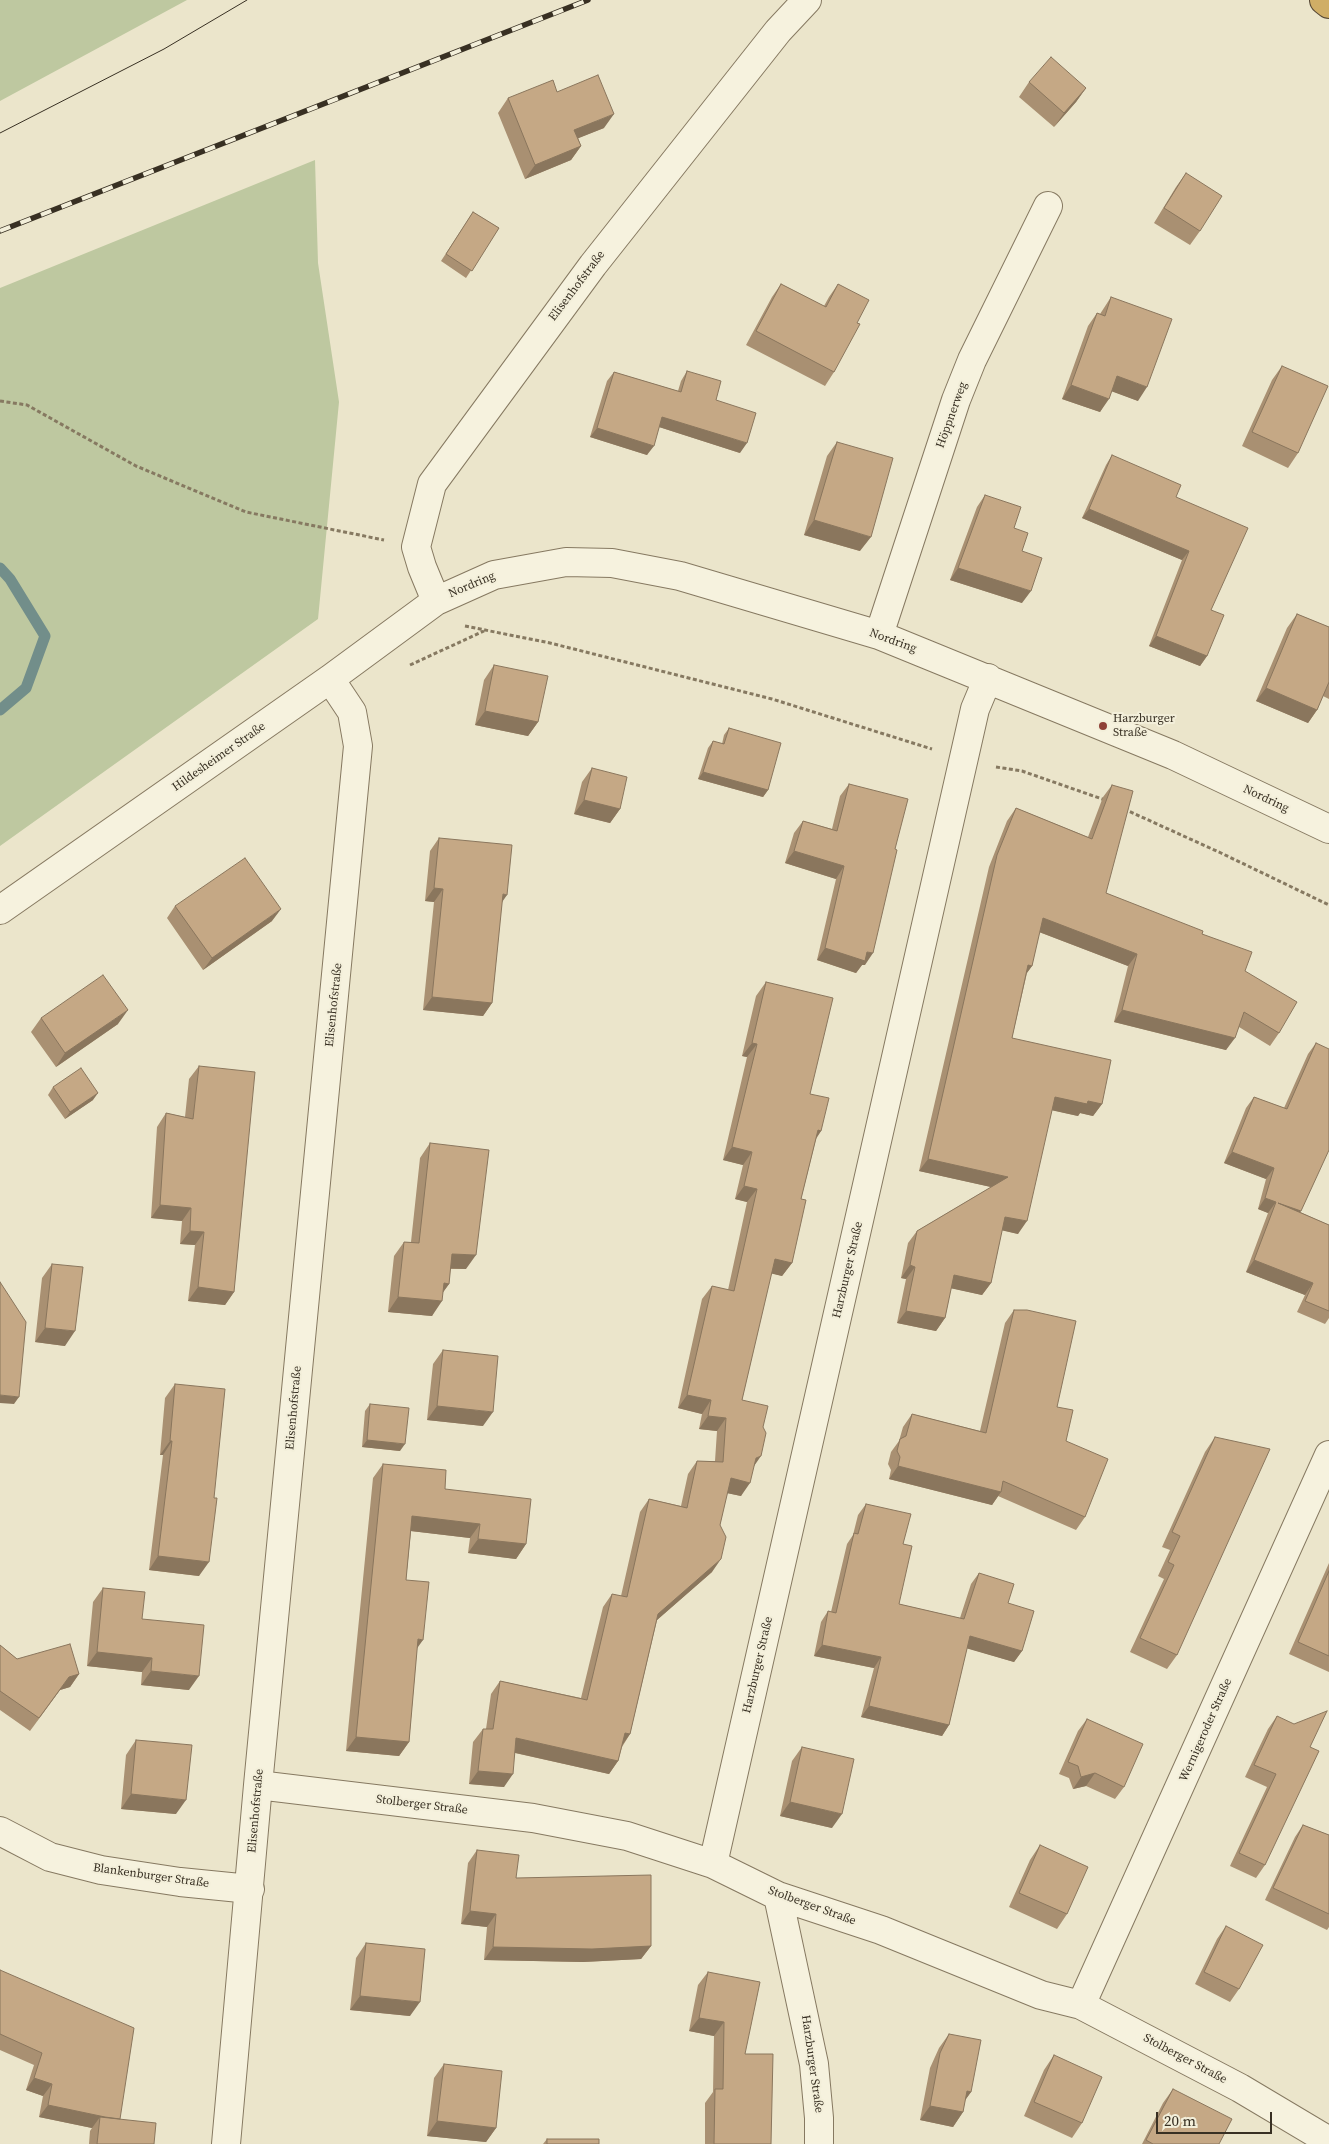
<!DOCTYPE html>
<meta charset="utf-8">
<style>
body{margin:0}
#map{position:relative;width:1329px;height:2144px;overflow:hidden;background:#ebe5cb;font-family:"Source Serif 4",serif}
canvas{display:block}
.scale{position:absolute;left:1156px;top:2112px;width:116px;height:22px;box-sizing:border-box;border:2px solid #383023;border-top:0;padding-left:6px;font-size:15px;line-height:18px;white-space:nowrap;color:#383023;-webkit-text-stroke:4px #f3efda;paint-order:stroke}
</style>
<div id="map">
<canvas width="1329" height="2144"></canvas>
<div class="scale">20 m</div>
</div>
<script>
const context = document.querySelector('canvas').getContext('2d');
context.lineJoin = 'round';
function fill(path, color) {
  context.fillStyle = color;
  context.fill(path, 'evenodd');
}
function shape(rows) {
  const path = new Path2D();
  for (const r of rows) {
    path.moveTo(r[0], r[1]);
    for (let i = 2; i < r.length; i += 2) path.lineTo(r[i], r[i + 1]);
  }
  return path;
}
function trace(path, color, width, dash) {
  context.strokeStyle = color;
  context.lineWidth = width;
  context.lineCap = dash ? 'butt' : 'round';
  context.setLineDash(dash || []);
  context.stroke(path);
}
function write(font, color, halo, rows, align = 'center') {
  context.font = font + ' "Source Serif 4",serif';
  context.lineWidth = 4;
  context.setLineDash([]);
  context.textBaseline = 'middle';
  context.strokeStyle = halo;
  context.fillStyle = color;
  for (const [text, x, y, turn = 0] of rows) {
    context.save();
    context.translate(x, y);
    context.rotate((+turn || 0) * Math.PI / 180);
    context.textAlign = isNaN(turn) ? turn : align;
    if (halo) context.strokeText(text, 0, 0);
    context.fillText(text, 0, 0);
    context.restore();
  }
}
const green = shape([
 [0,0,187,0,0,101],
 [315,160,318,263,339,402,318,619,0,846,0,288]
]);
const stream = shape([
 [0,568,10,579,45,636,26,688,0,710]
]);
const path = shape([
 [0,401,27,405,136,466,246,512,384,540],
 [465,626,550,643,772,699,932,749],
 [410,665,484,631],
 [996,767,1022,771,1105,800],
 [1124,809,1221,853,1329,905]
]);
const minor = shape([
 [436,601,422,567,416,547,432,484,593,265,778,31,807,0],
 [879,635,956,400,972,360,1048,206],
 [0,910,330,679,436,601,494,575,566,562,612,563,680,576,879,635,1173,755,1329,829],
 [258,1785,533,1818,627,1836,713,1864,778,1896,881,1930,1041,1995,1081,2005,1240,2088,1329,2141],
 [0,1831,50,1857,101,1870,180,1882,250,1889],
 [713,1864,975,709,988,678],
 [778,1896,814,2064,819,2118,819,2144],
 [1081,2005,1329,1455],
 [226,2144,258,1785,358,746,352,712,330,679]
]);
const highway = shape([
 [1324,0,1329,4]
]);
const tram = shape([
 [0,133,164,49,247,0]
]);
const rail = shape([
 [0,231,588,0]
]);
const wall = shape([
 [1029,82,1086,88,1076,102,1054,127,1019,97],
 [557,92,604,128,578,138,581,146,571,160,525,179,498,113,508,98],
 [1186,173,1200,231,1190,245,1154,223,1176,187],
 [473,212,499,228,466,278,441,261],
 [781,284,824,306,829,297,838,284,857,323,834,372,825,386,746,345,772,297],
 [1111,297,1138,401,1112,391,1100,412,1062,399,1088,326,1097,313,1100,314,1102,311],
 [1282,366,1298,453,1288,468,1242,446,1272,380],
 [687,371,716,400,740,453,659,427,647,455,590,437,607,381,614,372,678,391,681,381],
 [837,442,860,551,804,535,827,456],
 [1112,455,1176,497,1211,610,1207,656,1200,666,1149,646,1182,560,1082,518,1106,465],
 [985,495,1014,528,1022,551,1022,603,950,580,977,507],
 [1297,614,1329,627,1329,699,1323,696,1317,710,1308,723,1256,701,1287,628],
 [494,665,538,722,528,736,475,725,484,680],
 [729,728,768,790,763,797,698,779,708,748,713,741,722,744,724,735],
 [592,768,620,809,610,823,574,814,582,782],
 [849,784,865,965,862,965,856,973,817,960,836,879,785,863,794,833,803,821,832,829,840,796],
 [1112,785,1106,893,1202,934,1245,971,1279,1033,1270,1046,1239,1027,1226,1050,1114,1022,1128,966,1039,932,1032,966,1027,973,1012,1038,1102,1104,1093,1116,1080,1113,1078,1116,1052,1110,1018,1234,1002,1230,991,1283,982,1295,951,1288,945,1318,936,1331,897,1323,906,1279,901,1278,908,1243,917,1231,991,1187,919,1171,989,867,1007,821,1016,808,1088,837,1103,797],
 [439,838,502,901,492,1003,483,1016,423,1010,434,902,425,901,430,851],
 [175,906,272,921,203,970,167,918],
 [766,982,810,1094,821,1131,816,1139,801,1199,792,1263,782,1276,771,1273,742,1400,754,1465,741,1496,727,1493,720,1525,712,1572,657,1620,630,1734,622,1747,618,1761,609,1774,515,1753,504,1787,469,1784,473,1742,483,1729,486,1729,491,1694,500,1681,581,1698,603,1607,612,1594,621,1596,640,1512,649,1499,681,1506,688,1474,697,1461,715,1461,717,1431,699,1429,702,1414,678,1408,702,1299,712,1286,728,1290,747,1202,735,1199,743,1165,723,1160,747,1057,742,1056,756,996],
 [41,1018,118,1024,56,1067,31,1032],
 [1316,1043,1300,1212,1329,1225,1329,1318,1325,1324,1297,1312,1305,1295,1246,1272,1268,1213,1258,1209,1266,1179,1224,1163,1246,1108,1254,1097,1284,1108,1308,1054],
 [199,1066,234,1292,225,1305,188,1301,195,1245,180,1244,182,1221,151,1218,157,1127,166,1113,185,1117,189,1079],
 [53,1087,93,1100,65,1119,48,1095],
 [430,1143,466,1269,450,1269,449,1284,443,1292,432,1316,388,1312,394,1256,404,1242,411,1242,420,1158],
 [52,1264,65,1346,35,1342,42,1278],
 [1014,1310,1057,1407,1085,1517,1076,1530,998,1496,992,1505,889,1479,891,1470,888,1464,891,1452,899,1441,903,1427,912,1414,980,1431,1005,1323],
 [443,1350,483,1426,427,1420,433,1364],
 [175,1384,214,1498,199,1576,149,1570,163,1455,160,1455,165,1398],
 [370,1404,400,1451,362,1447,365,1411],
 [1215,1437,1177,1655,1167,1669,1130,1652,1164,1579,1158,1576,1170,1550,1162,1547,1205,1452],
 [383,1464,445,1489,526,1544,516,1559,468,1553,470,1538,411,1531,406,1580,417,1648,409,1742,399,1756,346,1751,373,1478],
 [866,1504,903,1544,899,1604,960,1618,971,1584,979,1573,1008,1603,1022,1651,1014,1662,967,1648,949,1725,942,1736,861,1717,874,1668,814,1656,821,1622,828,1611,831,1612,847,1544,853,1535,858,1515],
 [1329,1563,1329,1672,1289,1654],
 [103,1588,189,1690,141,1685,142,1672,87,1666,93,1602],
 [0,1645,17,1659,79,1674,70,1687,60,1690,30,1731,0,1710],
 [1277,1716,1310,1747,1265,1865,1256,1878,1230,1866,1267,1787,1245,1777,1268,1729],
 [1087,1719,1124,1787,1115,1799,1086,1786,1073,1789,1069,1778,1059,1774,1078,1731],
 [136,1740,176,1814,121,1809,126,1755],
 [802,1747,832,1828,780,1816,792,1761],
 [1303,1825,1329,1835,1329,1927,1327,1930,1265,1900,1295,1837],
 [1040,1845,1067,1914,1057,1929,1009,1907,1030,1860],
 [477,1850,516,1878,651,1946,641,1959,583,1962,484,1960,487,1927,461,1924,468,1863],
 [1226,1926,1239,1989,1230,2002,1195,1984,1217,1939],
 [366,1943,410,2016,350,2010,356,1958],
 [0,1970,120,2119,154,2144,89,2144,90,2131,92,2128,39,2117,43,2096,26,2090,34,2065,0,2050],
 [708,1972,745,2054,771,2144,705,2144,705,2103,713,2092,714,2036,689,2031,698,1985],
 [949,2034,971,2092,965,2100,963,2112,953,2127,920,2120,930,2068,939,2048],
 [1054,2055,1082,2123,1072,2138,1024,2116,1044,2070],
 [444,2064,496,2128,486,2142,427,2136,434,2078],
 [1173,2089,1219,2144,1142,2144,1163,2103],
 [547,2139,599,2144,543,2144]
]);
const shadedWall = shape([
 [1086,88,1076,102,1054,127,1064,113],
 [614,114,604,128,564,144,574,130],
 [581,146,571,160,525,179,535,165],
 [1117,376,1147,387,1138,401,1108,390],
 [1071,385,1109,399,1100,412,1062,399],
 [662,417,747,443,740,453,656,426],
 [597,428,654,446,647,455,590,437],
 [1089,509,1189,551,1182,560,1082,518],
 [814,520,871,537,860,551,804,535],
 [958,568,1031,591,1022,603,950,580],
 [1156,636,1207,656,1200,666,1149,646],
 [1266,688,1317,710,1308,723,1256,701],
 [485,711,538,722,528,736,475,725],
 [703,772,768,790,763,797,698,779],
 [584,800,620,809,610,823,574,814],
 [794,851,844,866,836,879,785,863],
 [434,888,443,889,434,902,425,901],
 [503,894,507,895,498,908],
 [281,909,272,921,203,970,212,958],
 [1043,918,1137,954,1128,966,1034,930],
 [825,948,867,952,873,953,865,965,862,965,856,973,817,960],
 [1028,965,1032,966,1023,978],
 [432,997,492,1003,483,1016,423,1010],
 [128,1010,118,1024,56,1067,65,1053],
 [1122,1010,1235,1038,1226,1050,1114,1022],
 [752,1043,757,1044,747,1057,742,1056],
 [98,1093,93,1100,65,1119,70,1112],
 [1055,1097,1088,1101,1102,1104,1093,1116,1080,1113,1078,1116,1046,1109],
 [818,1130,821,1131,812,1144],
 [732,1147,752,1152,743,1165,723,1160],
 [1232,1152,1274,1168,1266,1179,1224,1163],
 [928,1159,1008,1177,1000,1189,919,1171],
 [744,1186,757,1189,747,1202,735,1199],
 [1265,1198,1276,1202,1268,1213,1258,1209],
 [1278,1203,1301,1211,1294,1222],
 [160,1205,191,1208,182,1221,151,1218],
 [1005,1217,1027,1221,1018,1234,996,1229],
 [190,1231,204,1232,195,1245,180,1244],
 [452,1254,476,1255,466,1269,442,1268],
 [775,1259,792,1263,782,1276,765,1272],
 [1254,1260,1313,1283,1305,1295,1246,1272],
 [910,1265,915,1267,906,1279,901,1278],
 [954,1275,991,1283,982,1295,945,1287],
 [444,1283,449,1284,439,1298],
 [198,1287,234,1292,225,1305,188,1301],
 [398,1297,442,1301,432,1316,388,1312],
 [906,1311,945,1318,936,1331,897,1323],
 [45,1328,75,1331,65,1346,35,1342],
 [0,1395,19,1397,14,1404,0,1403],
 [687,1395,711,1400,702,1414,678,1408],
 [437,1406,493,1412,483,1426,427,1420],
 [708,1416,726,1418,717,1431,699,1429],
 [367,1440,405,1444,400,1451,362,1447],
 [170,1441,172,1441,163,1455,160,1455],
 [761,1456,752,1469,756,1458],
 [898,1466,1001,1492,992,1505,889,1479],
 [731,1478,750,1483,741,1496,722,1492],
 [412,1516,480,1524,470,1538,402,1530],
 [478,1539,526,1544,516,1559,468,1553],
 [158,1556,209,1562,199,1576,149,1570],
 [721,1559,712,1572,649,1627,658,1614],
 [970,1636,1022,1651,1014,1662,962,1647],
 [418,1639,423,1640,413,1654],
 [822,1645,881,1657,874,1668,814,1656],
 [97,1652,152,1658,142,1672,87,1666],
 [151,1671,199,1676,189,1690,141,1685],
 [79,1674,70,1687,60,1690,30,1731,69,1677],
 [869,1706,949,1725,942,1736,861,1717],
 [625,1733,630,1734,621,1747],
 [356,1737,409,1742,399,1756,346,1751],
 [516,1738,618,1761,609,1774,507,1751],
 [478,1771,513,1774,504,1787,469,1784],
 [1095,1773,1086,1786,1073,1789,1081,1777],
 [131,1794,186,1800,176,1814,121,1809],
 [790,1802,842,1814,832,1828,780,1816],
 [470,1911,496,1914,487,1927,461,1924],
 [651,1946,641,1959,583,1962,484,1960,493,1947],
 [360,1996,420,2002,410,2016,350,2010],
 [699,2018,724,2022,714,2036,689,2031],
 [34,2078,52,2084,43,2096,26,2090],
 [967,2091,971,2092,961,2106],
 [48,2105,119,2120,100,2117,92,2128,39,2117],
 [930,2106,963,2112,953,2127,920,2120],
 [437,2121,496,2128,486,2142,427,2136]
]);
const building = shape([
 [1051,57,1086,88,1064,113,1029,82,1051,57],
 [598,75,614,114,574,130,581,146,535,165,508,98,553,80,557,92,598,75],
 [1186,173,1222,196,1200,231,1164,208,1186,173],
 [473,212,499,228,472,271,446,254,473,212],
 [781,284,826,307,838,284,869,300,857,323,860,324,834,372,756,331,781,284],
 [1111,297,1172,319,1147,387,1117,376,1109,399,1071,385,1097,313,1105,316,1111,297],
 [1282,366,1328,386,1298,453,1252,432,1282,366],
 [687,371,721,381,716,400,756,413,747,443,662,417,654,446,597,428,614,372,681,392,687,371],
 [837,442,893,458,871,537,814,520,837,442],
 [1112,455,1181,485,1176,497,1248,528,1211,610,1224,615,1207,656,1156,636,1189,551,1089,509,1112,455],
 [985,495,1021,507,1014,528,1028,533,1022,551,1042,558,1031,591,958,568,985,495],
 [1297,614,1329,627,1329,682,1317,710,1266,688,1297,614],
 [494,665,548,676,538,722,485,711,494,665],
 [729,728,781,743,768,790,703,772,713,741,724,744,729,728],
 [592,768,627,777,620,809,584,800,592,768],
 [849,784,908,799,895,849,897,850,873,953,867,952,865,961,825,948,844,866,794,851,803,821,837,831,849,784],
 [1112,785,1133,791,1106,893,1203,931,1202,934,1252,952,1245,971,1297,1002,1279,1033,1244,1012,1235,1038,1122,1010,1137,954,1043,918,1032,966,1028,965,1012,1038,1111,1060,1102,1104,1088,1101,1087,1104,1055,1097,1027,1221,1005,1217,991,1283,954,1275,945,1318,906,1311,915,1267,910,1265,917,1231,1008,1177,928,1159,997,855,1016,808,1092,839,1112,785],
 [439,838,512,845,507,895,503,894,492,1003,432,997,443,889,434,888,439,838],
 [245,858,281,909,212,958,175,906,245,858],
 [103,975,128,1010,65,1053,41,1018,103,975],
 [766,982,833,998,810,1094,829,1098,821,1131,818,1130,801,1199,806,1200,792,1263,775,1259,742,1400,768,1406,763,1427,766,1433,761,1456,756,1458,750,1483,731,1478,720,1525,726,1537,721,1559,658,1614,630,1734,625,1733,618,1761,516,1738,513,1774,478,1771,483,1729,493,1729,500,1681,587,1700,612,1594,627,1597,649,1499,687,1508,697,1461,723,1462,726,1418,708,1416,711,1400,687,1395,712,1286,734,1291,757,1189,744,1186,752,1152,732,1147,757,1044,752,1043,766,982],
 [1316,1043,1329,1049,1329,1150,1301,1211,1278,1203,1329,1225,1329,1311,1305,1301,1313,1283,1254,1260,1276,1202,1265,1198,1274,1168,1232,1152,1254,1097,1287,1109,1316,1043],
 [199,1066,255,1072,234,1292,198,1287,204,1232,190,1231,191,1208,160,1205,166,1113,193,1119,199,1066],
 [81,1068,98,1093,70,1112,53,1087,81,1068],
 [430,1143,489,1150,476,1255,452,1254,449,1284,444,1283,442,1301,398,1297,404,1242,419,1243,430,1143],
 [52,1264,83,1267,75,1331,45,1328,52,1264],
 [0,1282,26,1322,19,1397,0,1395,0,1282],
 [1014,1310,1027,1310,1076,1321,1057,1407,1073,1410,1066,1441,1108,1459,1085,1517,1003,1481,1001,1492,898,1466,900,1457,897,1451,900,1439,906,1436,912,1414,986,1433,1014,1310],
 [443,1350,498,1356,493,1412,437,1406,443,1350],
 [175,1384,225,1389,214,1498,217,1498,209,1562,158,1556,172,1441,170,1441,175,1384],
 [370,1404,409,1408,405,1444,367,1440,370,1404],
 [1215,1437,1270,1449,1177,1655,1140,1638,1174,1565,1168,1562,1180,1536,1172,1532,1215,1437],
 [383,1464,446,1470,445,1489,531,1499,526,1544,478,1539,480,1524,412,1516,406,1580,429,1582,423,1640,418,1639,409,1742,356,1737,383,1464],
 [866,1504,911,1514,903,1544,912,1546,899,1604,964,1619,979,1573,1014,1584,1008,1603,1034,1611,1022,1651,970,1636,949,1725,869,1706,881,1657,822,1645,828,1611,836,1613,854,1533,858,1534,866,1504],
 [1329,1571,1329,1656,1298,1642,1329,1571],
 [103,1588,145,1592,142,1619,204,1625,199,1676,151,1671,152,1658,97,1652,103,1588],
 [70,1644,79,1674,69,1677,39,1718,0,1691,0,1645,17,1659,70,1644],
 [1327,1711,1310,1747,1319,1751,1265,1865,1239,1853,1276,1774,1254,1765,1277,1716,1294,1724,1327,1711],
 [1087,1719,1143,1744,1124,1787,1095,1773,1081,1777,1078,1766,1068,1762,1087,1719],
 [136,1740,192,1745,186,1800,131,1794,136,1740],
 [802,1747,854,1759,842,1814,790,1802,802,1747],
 [1303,1825,1329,1835,1329,1914,1273,1888,1303,1825],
 [1040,1845,1088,1867,1067,1914,1019,1893,1040,1845],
 [477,1850,519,1855,516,1878,651,1875,651,1946,592,1949,493,1947,496,1914,470,1911,477,1850],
 [1226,1926,1263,1945,1239,1989,1204,1972,1226,1926],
 [366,1943,425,1949,420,2002,360,1996,366,1943],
 [0,1970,134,2028,120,2119,105,2117,48,2105,52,2084,34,2078,42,2053,0,2034,0,1970],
 [708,1972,760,1982,745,2054,773,2054,771,2144,714,2144,715,2089,723,2089,724,2022,699,2018,708,1972],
 [949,2034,981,2040,971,2092,967,2091,963,2112,930,2106,940,2053,949,2034],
 [1054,2055,1102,2077,1082,2123,1034,2102,1054,2055],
 [444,2064,502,2071,496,2128,437,2121,444,2064],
 [1173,2089,1232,2119,1219,2144,1153,2144,1146,2140,1173,2089],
 [100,2117,156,2123,154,2144,97,2144,100,2117],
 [547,2139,599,2139,599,2144,547,2144,547,2139]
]);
const markers = [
 [1103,726,5,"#8f4137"]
];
const streetNames = [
 ["Elisenhofstraße",577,286,-53],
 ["Höppnerweg",952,415,-70],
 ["Nordring",472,585,-23],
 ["Nordring",893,641,20],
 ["Hildesheimer Straße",219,757,-35],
 ["Nordring",1266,799,25],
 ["Elisenhofstraße",334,1005,-84],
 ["Harzburger Straße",848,1270,-77],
 ["Elisenhofstraße",294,1408,-85],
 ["Harzburger Straße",758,1665,-77],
 ["Wernigeroder Straße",1206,1730,-66],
 ["Stolberger Straße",422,1805,7],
 ["Elisenhofstraße",256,1811,-85],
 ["Blankenburger Straße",151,1876,8],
 ["Stolberger Straße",812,1906,20],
 ["Stolberger Straße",1185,2059,28],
 ["Harzburger Straße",812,2064,82]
];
const poiNames = [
 ["Harzburger",1113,719],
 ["Straße",1113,733]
];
fill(green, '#bec8a0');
trace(stream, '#728e8a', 11);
trace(minor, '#867961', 30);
trace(highway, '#554734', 30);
trace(path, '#867961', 3, [4, 2.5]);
trace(minor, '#f6f2de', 28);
trace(highway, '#d0ae66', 28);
trace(tram, '#383023', 1);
trace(rail, '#383023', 5.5);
trace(rail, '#f3efda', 4, [11]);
fill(wall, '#a99072');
fill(shadedWall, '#8a765d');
fill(building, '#c5a885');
trace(building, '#8a765d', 1);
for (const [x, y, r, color] of markers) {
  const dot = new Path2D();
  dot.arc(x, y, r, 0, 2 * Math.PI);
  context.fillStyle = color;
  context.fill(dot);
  trace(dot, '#f3efda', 2);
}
write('12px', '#383023', '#f3efda', streetNames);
write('12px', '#383023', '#f3efda', poiNames, 'left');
</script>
